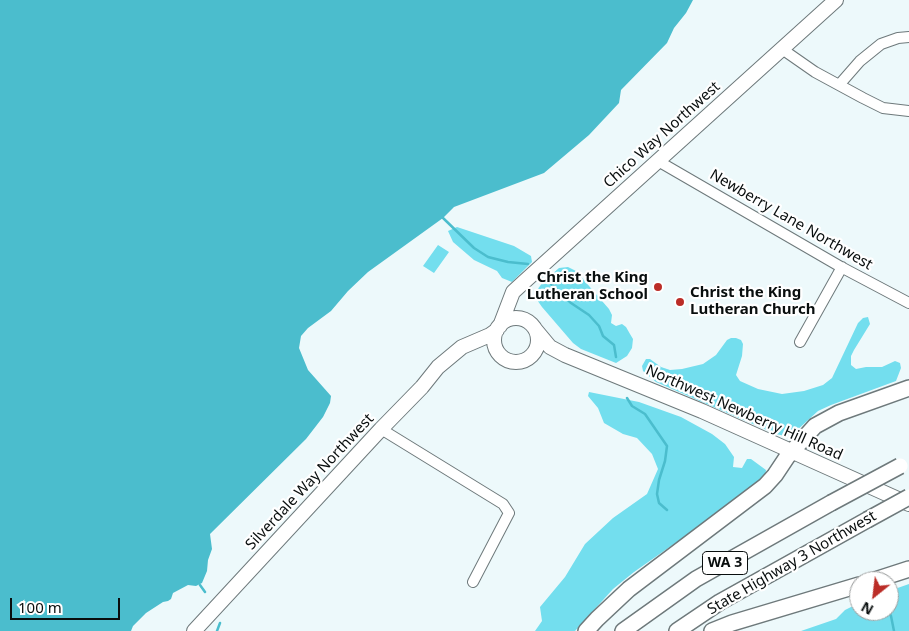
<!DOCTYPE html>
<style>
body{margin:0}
#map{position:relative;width:909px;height:631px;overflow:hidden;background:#edf9fb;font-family:"Noto Sans",sans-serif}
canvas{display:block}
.north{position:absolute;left:849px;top:571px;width:50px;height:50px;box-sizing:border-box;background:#fff;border:1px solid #9d9f9f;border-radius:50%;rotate:209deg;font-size:14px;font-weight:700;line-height:20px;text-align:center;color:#090e0e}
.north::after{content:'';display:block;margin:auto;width:18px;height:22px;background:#bb2d27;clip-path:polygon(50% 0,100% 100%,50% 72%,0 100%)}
.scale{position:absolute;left:10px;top:598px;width:110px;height:22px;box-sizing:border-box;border:2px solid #090e0e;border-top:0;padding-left:6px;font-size:15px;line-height:18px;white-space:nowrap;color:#090e0e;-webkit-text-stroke:4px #fff;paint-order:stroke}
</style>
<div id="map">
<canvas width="909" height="631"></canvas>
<div class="north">N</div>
<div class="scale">100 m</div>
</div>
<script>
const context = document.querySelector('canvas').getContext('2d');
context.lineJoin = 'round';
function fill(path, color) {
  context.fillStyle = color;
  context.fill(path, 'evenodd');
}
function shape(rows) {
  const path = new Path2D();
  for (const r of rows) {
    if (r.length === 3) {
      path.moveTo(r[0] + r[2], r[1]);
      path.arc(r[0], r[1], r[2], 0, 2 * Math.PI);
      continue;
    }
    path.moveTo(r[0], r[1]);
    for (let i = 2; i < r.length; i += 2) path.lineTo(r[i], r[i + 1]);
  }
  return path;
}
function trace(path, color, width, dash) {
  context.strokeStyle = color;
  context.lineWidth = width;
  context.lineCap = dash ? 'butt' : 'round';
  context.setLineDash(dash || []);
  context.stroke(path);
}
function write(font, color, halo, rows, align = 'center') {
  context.font = font + ' "Noto Sans",sans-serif';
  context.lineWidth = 4.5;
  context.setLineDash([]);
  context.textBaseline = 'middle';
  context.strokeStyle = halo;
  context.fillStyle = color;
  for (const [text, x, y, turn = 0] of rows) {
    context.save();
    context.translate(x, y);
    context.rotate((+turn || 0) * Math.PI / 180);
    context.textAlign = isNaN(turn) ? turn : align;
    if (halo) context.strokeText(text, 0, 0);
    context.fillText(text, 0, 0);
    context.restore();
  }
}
const green = shape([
 [457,227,514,246,531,256,532,262,512,282,502,278,497,271,474,260,453,242,448,231],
 [438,245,449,252,434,273,423,266],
 [568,267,576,271,609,309,612,315,611,323,616,326,622,324,626,327,630,334,633,339,632,348,627,356,616,363,581,349,573,343,542,307,535,297,537,290,543,282,559,268],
 [868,317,870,324,854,350,851,356,851,365,856,369,866,367,882,367,895,361,900,363,901,368,896,381,831,405,818,411,795,432,785,436,776,434,656,382,643,371,642,366,646,359,650,359,661,367,670,370,682,369,703,364,716,355,727,340,731,338,736,338,741,340,743,344,742,356,736,375,740,381,758,389,782,394,804,391,823,385,832,378,858,323,863,318],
 [589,392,639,402,681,417,712,434,725,444,734,457,733,467,742,468,747,459,751,459,766,470,765,477,728,506,634,572,613,589,575,631,535,631,542,621,540,607,565,577,585,544,613,518,647,494,658,469,652,454,637,438,623,434,604,423,598,408,588,396],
 [909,584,909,631,801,631,836,619,845,610,859,603,859,611,889,611,889,591]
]);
const water = shape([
 [0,0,693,0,686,13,674,28,667,43,621,90,619,103,589,135,544,173,454,207,443,218,368,272,348,291,331,311,308,328,301,336,299,348,308,370,331,396,330,403,323,417,306,439,210,534,212,549,208,560,207,571,202,583,196,586,188,585,173,593,171,599,168,601,163,602,146,613,133,626,131,631,0,631]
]);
const stream = shape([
 [443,218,474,248,488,257,508,262,528,264],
 [542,279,548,281,571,303,589,315,599,326,603,336,614,345,616,357],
 [627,398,632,406,645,414,667,446,665,461,659,480,657,494,659,503,667,510],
 [200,585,205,592],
 [888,611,891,616,894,631],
 [217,631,220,623]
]);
const minor = shape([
 [782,49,815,72,863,98,883,108,909,111],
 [839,85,860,61,881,44,898,38,909,37],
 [658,161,841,267,909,303],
 [800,342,842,267],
 [381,429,503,504,509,513,473,582]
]);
const major = shape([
 [516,340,22],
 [500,326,513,292,525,281,836,0],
 [535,329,550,347,565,355,702,411,909,504],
 [194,631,381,429,422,387,438,367,462,347,490,335,497,330]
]);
const highway = shape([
 [872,581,909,569],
 [586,631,597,619,629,589,765,486,775,475,787,457,815,426,839,413,909,388],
 [623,631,696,579,831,503],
 [677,631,720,602,867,520],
 [712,631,732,623,859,585]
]);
const highwayBridge = shape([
 [831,503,900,466],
 [867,520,909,497]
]);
const markers = [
 [658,287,5,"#bb2d27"],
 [680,302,5,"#bb2d27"]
];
const shields = [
 [725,563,45]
];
const shieldNames = [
 ["WA 3",725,563]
];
const streetNames = [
 ["Chico Way Northwest",662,135,-42],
 ["Newberry Lane Northwest",791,220,30],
 ["Northwest Newberry Hill Road",744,413,24],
 ["Silverdale Way Northwest",310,482,-47],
 ["State Highway 3 Northwest",792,563,-30]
];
const poiNames = [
 ["Christ the King",648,278],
 ["Lutheran School",648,295],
 ["Christ the King",690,293,"left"],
 ["Lutheran Church",690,310,"left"]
];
fill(green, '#73deee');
fill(water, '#4bbdcd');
trace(stream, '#4bbdcd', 2.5);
trace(minor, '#6e797b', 12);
trace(major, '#6e797b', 16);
trace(highway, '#6e797b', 18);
trace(minor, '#fff', 10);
trace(major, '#fff', 14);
trace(highway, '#fff', 15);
trace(highwayBridge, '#6e797b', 18, []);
trace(highwayBridge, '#fff', 15);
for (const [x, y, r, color] of markers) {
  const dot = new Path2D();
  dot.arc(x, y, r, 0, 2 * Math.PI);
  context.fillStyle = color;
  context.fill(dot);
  trace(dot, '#fff', 2);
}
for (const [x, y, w] of shields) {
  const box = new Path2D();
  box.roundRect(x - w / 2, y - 11.5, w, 23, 4);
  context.fillStyle = '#fff';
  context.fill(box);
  trace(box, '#090e0e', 1);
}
write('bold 14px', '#090e0e', null, shieldNames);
write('15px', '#090e0e', '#fff', streetNames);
write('bold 15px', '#090e0e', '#fff', poiNames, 'right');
</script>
